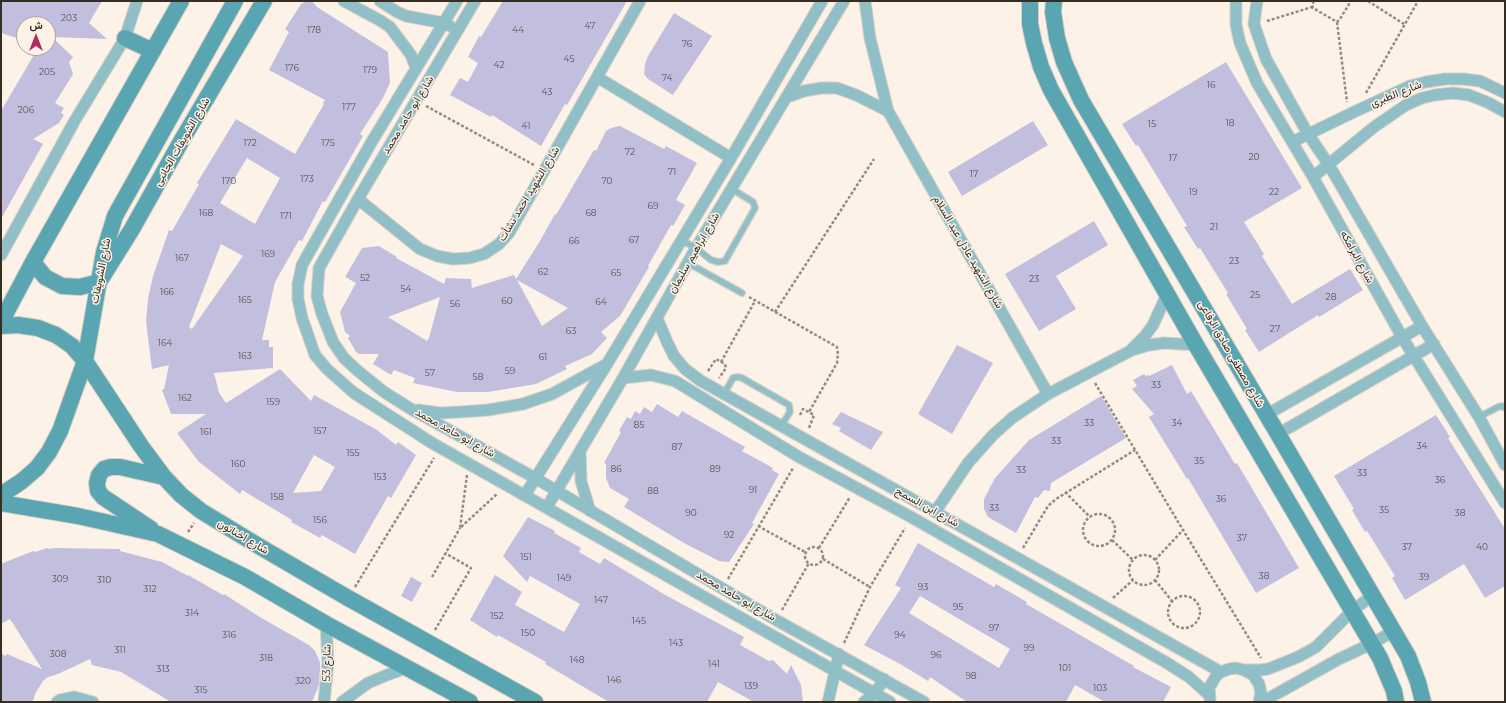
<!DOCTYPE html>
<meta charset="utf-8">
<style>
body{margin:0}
#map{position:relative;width:1506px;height:703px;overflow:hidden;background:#fcf2e7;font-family:Montserrat,Vazirmatn,sans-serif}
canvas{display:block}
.frame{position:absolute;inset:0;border:2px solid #362d23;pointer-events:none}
.north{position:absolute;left:16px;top:16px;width:40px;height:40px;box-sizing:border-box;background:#fcf2e7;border:1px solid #ada399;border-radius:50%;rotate:0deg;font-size:11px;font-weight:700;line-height:16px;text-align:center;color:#362d23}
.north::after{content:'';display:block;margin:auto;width:14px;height:18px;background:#b52860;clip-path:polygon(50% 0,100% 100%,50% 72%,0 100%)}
</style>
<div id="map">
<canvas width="1506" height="703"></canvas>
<div class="frame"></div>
<div class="north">ش</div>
</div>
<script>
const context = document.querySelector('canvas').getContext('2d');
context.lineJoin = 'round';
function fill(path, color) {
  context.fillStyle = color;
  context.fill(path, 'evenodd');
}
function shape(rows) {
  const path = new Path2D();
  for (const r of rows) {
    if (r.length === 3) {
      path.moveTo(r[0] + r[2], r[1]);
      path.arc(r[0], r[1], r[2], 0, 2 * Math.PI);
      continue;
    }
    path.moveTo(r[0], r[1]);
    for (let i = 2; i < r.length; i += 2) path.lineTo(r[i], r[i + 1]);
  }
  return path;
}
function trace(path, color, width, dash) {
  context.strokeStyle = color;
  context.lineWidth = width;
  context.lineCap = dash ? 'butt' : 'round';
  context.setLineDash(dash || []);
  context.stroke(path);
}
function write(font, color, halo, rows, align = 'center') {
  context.font = font + ' Montserrat,Vazirmatn,sans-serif';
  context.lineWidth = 3;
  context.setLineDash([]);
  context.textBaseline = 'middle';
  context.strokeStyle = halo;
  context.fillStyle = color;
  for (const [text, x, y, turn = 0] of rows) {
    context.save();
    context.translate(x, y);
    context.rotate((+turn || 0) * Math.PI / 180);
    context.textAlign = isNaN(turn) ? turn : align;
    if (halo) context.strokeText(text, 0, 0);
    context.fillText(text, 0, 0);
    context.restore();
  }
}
const building = shape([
 [1,1,102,1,89,23,107,39,52,37,73,57,69,62,73,74,55,103,64,108,61,113,64,115,59,123,33,139,43,144,1,219,1,111,38,48,48,48,48,24,22,24,20,39,1,33],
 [503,1,627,1,567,105,565,104,541,146,492,115,491,117,450,95,460,78,468,82,478,63,468,57,479,36,481,37],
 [305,2,311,2,314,3,317,7,388,52,390,83,383,98,360,134,363,136,325,202,323,201,302,241,299,240,275,282,262,340,269,340,269,347,273,347,273,368,214,373,219,393,226,403,280,369,311,401,314,395,377,430,396,445,398,442,416,455,391,498,388,496,355,554,322,535,320,538,291,522,292,520,242,490,240,494,199,462,177,433,206,414,171,414,162,390,164,389,169,365,152,369,146,322,148,299,153,276,169,230,172,231,199,184,197,183,236,119,295,154,324,104,323,103,325,100,269,70,289,32,285,29,301,4],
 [247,158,280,178,255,224,220,203],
 [221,244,243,256,192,329,189,327],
 [314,455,335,467,321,491,293,493],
 [674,13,712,36,673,95,648,79,644,74,645,64,648,56],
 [1226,62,1302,188,1244,222,1264,254,1262,256,1292,304,1350,269,1363,290,1319,317,1318,315,1259,352,1245,330,1247,329,1226,294,1228,293,1200,248,1198,249,1184,227,1187,226,1138,145,1136,146,1122,124],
 [1033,121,1048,145,962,196,948,172],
 [620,126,664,149,666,146,697,163,676,200,685,205,673,226,671,225,648,266,649,267,620,316,601,332,607,338,592,354,565,366,567,369,536,384,488,392,457,392,413,383,415,378,394,370,391,375,373,364,379,354,359,354,356,352,348,338,350,336,345,332,340,312,356,283,345,277,362,248,379,246,397,257,396,258,444,284,446,278,471,279,472,288,514,275,516,279,540,241,555,214,556,215,594,150,596,151,606,131,611,128],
 [517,280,568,308,542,326],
 [440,297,429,338,427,341,388,317],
 [1094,221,1108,245,1056,276,1076,309,1039,331,1005,274],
 [957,345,993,363,952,434,918,414],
 [1172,365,1187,394,1191,391,1235,464,1237,463,1299,568,1256,593,1188,478,1187,479,1149,417,1154,414,1132,389,1137,386,1133,380,1144,374,1146,376,1148,375,1149,376],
 [1101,396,1126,438,1051,483,1050,491,1044,490,1038,498,1035,497,1016,533,988,517,984,509,984,499,995,478,1029,440],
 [657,404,678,417,682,411,745,447,742,451,773,468,772,470,779,474,752,523,754,524,729,562,719,561,684,543,624,507,629,499,610,488,606,478,606,464,604,463,621,432,619,431,627,417,631,419,635,411,640,414,644,407,652,412],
 [841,412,883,432,871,450,839,431,841,428,832,424],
 [1436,415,1450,437,1448,438,1505,529,1505,586,1485,598,1464,564,1405,600,1392,578,1395,576,1367,531,1365,532,1352,510,1354,509,1334,476],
 [528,517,555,531,554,533,581,548,579,552,600,564,604,558,667,596,744,637,740,645,769,661,773,660,787,674,791,665,801,685,803,702,754,702,718,682,707,702,609,702,545,664,546,662,498,635,497,637,470,620,495,575,522,592,515,605,564,632,580,604,530,576,527,582,503,556],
 [918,543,994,587,996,584,1027,602,1026,604,1134,666,1133,667,1171,687,1163,702,1105,702,1075,685,1066,702,967,702,930,677,928,681,902,665,864,645,901,588,895,585],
 [920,596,1010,649,999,668,909,613],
 [47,548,50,549,54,548,120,549,120,551,162,562,188,576,188,575,223,595,224,594,263,619,309,645,315,651,320,662,320,668,319,685,312,702,171,702,121,672,92,665,90,659,58,674,48,677,43,681,35,694,34,699,31,702,1,702,1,653,5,656,7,654,42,669,10,619,1,624,1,564,33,551,35,552],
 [411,577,422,583,412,602,401,596]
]);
const path = shape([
 [1314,1,1312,5,1313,8,1337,22,1340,19,1351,1],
 [1368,1,1404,24],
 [1267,21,1312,7],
 [1337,22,1347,102],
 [1366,93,1418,1],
 [426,106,534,165],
 [749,297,837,347,838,354,837,363,809,412],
 [775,312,874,159],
 [721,362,755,301],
 [708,371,716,359,725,364,726,368,719,378],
 [1095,383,1183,530,1261,658],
 [800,415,803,409,814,415,809,428],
 [467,475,460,528,497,494],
 [1065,492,1090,517],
 [1099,530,16],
 [758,526,805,552],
 [188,532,194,523],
 [1112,540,1133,560],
 [814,556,9],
 [819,548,850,497],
 [1023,548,1048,506,1056,499,1135,450],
 [1144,570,15],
 [823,559,870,587],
 [1155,560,1183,530],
 [432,577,460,528],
 [728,579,793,468],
 [1155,580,1172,601],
 [355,587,434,458],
 [1184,612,16],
 [1113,598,1133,580],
 [782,610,809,563],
 [435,630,471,568,445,553],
 [844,643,870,587,905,528]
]);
const lane = shape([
 [681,240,696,248,711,260,718,262,725,261,755,208,753,202,732,189],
 [688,263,742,293],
 [724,394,733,378,738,377,742,378,789,405,790,412,781,426],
 [1479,417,1498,407,1502,406,1505,408]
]);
const street = shape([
 [344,1,381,21,390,27,411,55,416,68],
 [380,1,397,12,406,16,444,23,450,26],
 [457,1,371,143,302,265,298,284,298,299,302,318,315,355,327,369,354,393,432,443,890,702],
 [475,1,358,199,319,268,317,296,322,314,333,342,344,358,358,371,384,392,411,409,535,478,776,620,924,702],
 [865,1,870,38,888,111,1048,394],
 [1236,1,1236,25,1240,43,1257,83,1313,177,1402,337,1505,503],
 [1257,1,1254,24,1266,59,1308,134,1329,165,1422,326,1479,417,1505,465],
 [597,77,731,158],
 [787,97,804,91,821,88,837,88,856,95,888,111],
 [1292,142,1356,111,1410,86,1426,82,1445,79,1463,79,1480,81,1505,93],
 [1313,177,1374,127,1406,105,1422,98,1435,95,1453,93,1469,95,1489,103,1505,112],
 [358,199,420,249,437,256,453,259,469,258,484,254,499,244,509,233,640,1],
 [1,255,74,122,125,38,137,1],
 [657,318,668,344,674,356,685,369,701,381,1221,672],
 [1132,349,1145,336,1153,325,1167,294],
 [623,378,651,375,675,381,799,457,911,517,1167,663,1189,677,1209,695],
 [418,410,441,413,460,412,488,410,523,404,552,394,605,365],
 [1266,415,1422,326],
 [1278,434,1434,344],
 [580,451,581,481,590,511],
 [525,495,607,364,731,158,822,1],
 [547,507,623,378,696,248,844,1],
 [935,512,968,463,993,435,1012,418,1048,394,1132,350,1149,345,1164,343,1196,345],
 [1244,670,1260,670,1268,669,1298,657,1316,647,1352,611,1373,595],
 [1210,699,1209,688,1216,676,1221,672,1229,669,1236,668,1244,670,1253,675,1259,684,1261,693,1259,702],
 [57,702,60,700,74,697,93,702],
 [324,702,328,663,326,624],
 [342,702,368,683,387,675,406,668],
 [828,702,839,654],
 [864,702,875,693,884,679],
 [1262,702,1339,659,1371,644,1394,631]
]);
const secondary = shape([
 [1030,1,1030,24,1034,43,1041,67,1051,90,1196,345,1380,658,1394,691,1396,702],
 [1054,1,1053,12,1057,38,1064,62,1081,100,1278,434,1408,656,1418,682,1423,702],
 [125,38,153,51],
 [33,262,45,277,62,286,80,287,99,282,132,229,183,138,264,1],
 [1,322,33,262,181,1],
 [1,326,18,325,38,328,56,335,72,346,85,361,141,446,164,477,181,495,201,511,262,548,348,598,535,702],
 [1,495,22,481,37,468,49,452,60,431,85,361,104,252,115,216,235,1],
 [1,503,78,516,158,534,245,577,326,624,470,702],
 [151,529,103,497,98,491,97,483,99,475,104,469,111,467,120,467,164,477]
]);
const numberNames = [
 ["203",69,18],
 ["47",590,26],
 ["178",314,30],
 ["44",518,30],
 ["76",687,44],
 ["45",569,59],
 ["42",499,65],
 ["176",292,68],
 ["179",370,70],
 ["205",47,72],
 ["74",667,78],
 ["16",1211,85],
 ["43",547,92],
 ["177",349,107],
 ["206",26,110],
 ["18",1230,123],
 ["15",1152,124],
 ["41",526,126],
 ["172",250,143],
 ["175",328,143],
 ["72",630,152],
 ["20",1254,157],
 ["17",1173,158],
 ["71",672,172],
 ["17",974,174],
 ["173",307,179],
 ["170",229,181],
 ["70",607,181],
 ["19",1193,192],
 ["22",1274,192],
 ["69",653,206],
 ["168",206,213],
 ["68",591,213],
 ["171",286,216],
 ["21",1214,227],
 ["67",634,240],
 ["66",574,241],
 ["169",268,254],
 ["167",182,258],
 ["23",1234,261],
 ["62",543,272],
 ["65",616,273],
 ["52",365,278],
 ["23",1034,279],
 ["54",406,289],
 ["166",167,292],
 ["25",1255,295],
 ["28",1331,297],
 ["165",245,300],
 ["60",507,301],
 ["64",601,302],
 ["56",455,304],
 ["27",1275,329],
 ["63",571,331],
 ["164",165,343],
 ["163",245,356],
 ["61",543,357],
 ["59",510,371],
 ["57",430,373],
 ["58",478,377],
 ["33",1156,385],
 ["162",185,398],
 ["159",273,402],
 ["33",1089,423],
 ["34",1177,423],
 ["85",639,425],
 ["157",320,431],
 ["161",206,432],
 ["33",1056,441],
 ["34",1422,446],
 ["87",677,447],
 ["155",353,453],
 ["35",1199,461],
 ["160",238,464],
 ["86",616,469],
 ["89",715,469],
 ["33",1021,470],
 ["33",1362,473],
 ["153",380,477],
 ["36",1440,480],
 ["91",753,490],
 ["88",653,491],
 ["158",277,497],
 ["36",1221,499],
 ["33",994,508],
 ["35",1384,510],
 ["90",691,513],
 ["38",1460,513],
 ["156",320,520],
 ["92",729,535],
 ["37",1242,538],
 ["37",1407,547],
 ["40",1482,547],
 ["151",526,557],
 ["38",1264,576],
 ["39",1424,577],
 ["149",564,578],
 ["309",60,579],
 ["310",104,580],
 ["93",923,587],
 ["312",150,589],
 ["147",601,600],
 ["95",958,607],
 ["314",192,613],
 ["152",497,616],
 ["145",639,621],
 ["97",994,628],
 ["150",528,633],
 ["316",229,635],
 ["94",900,635],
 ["143",676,643],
 ["99",1029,648],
 ["311",120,650],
 ["308",58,654],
 ["96",936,655],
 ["318",266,658],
 ["148",577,660],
 ["141",714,664],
 ["101",1065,668],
 ["313",163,669],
 ["98",971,676],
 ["146",614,680],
 ["320",303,681],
 ["139",751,686],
 ["103",1100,688],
 ["315",201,690]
];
const streetNames = [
 ["شارع الطبرى",1396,94,-22],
 ["شارع ابو حامد محمد",408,115,-59],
 ["شارع الشويفات الجانبى",182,142,-60],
 ["شارع الشهيد احمد نشأت",529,194,-59],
 ["شارع الشهيد عادل عبد السلام",968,252,60],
 ["شارع ابراهيم سليمان",694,253,-60],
 ["شارع البرامكه",1357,257,61],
 ["شارع الشويفات",101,271,-79],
 ["شارع مصطفى صادق الرفاعى",1231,354,60],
 ["شارع ابو حامد محمد",455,433,29],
 ["شارع ابن السمح",927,507,29],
 ["شارع اخناتون",243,537,31],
 ["شارع ابو حامد محمد",736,596,30],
 ["شارع 53",327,663,-89]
];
fill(building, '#c2bfde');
trace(lane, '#d8cfc4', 8);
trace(street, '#d8cfc4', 13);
trace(secondary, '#d8cfc4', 18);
trace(path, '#958c81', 2.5, [3, 2]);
trace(lane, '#90bfc8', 5.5);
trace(street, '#90bfc8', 11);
trace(secondary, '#59a5b2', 16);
write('9px', '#595252', null, numberNames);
write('11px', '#362d23', '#fcf2e7', streetNames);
</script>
